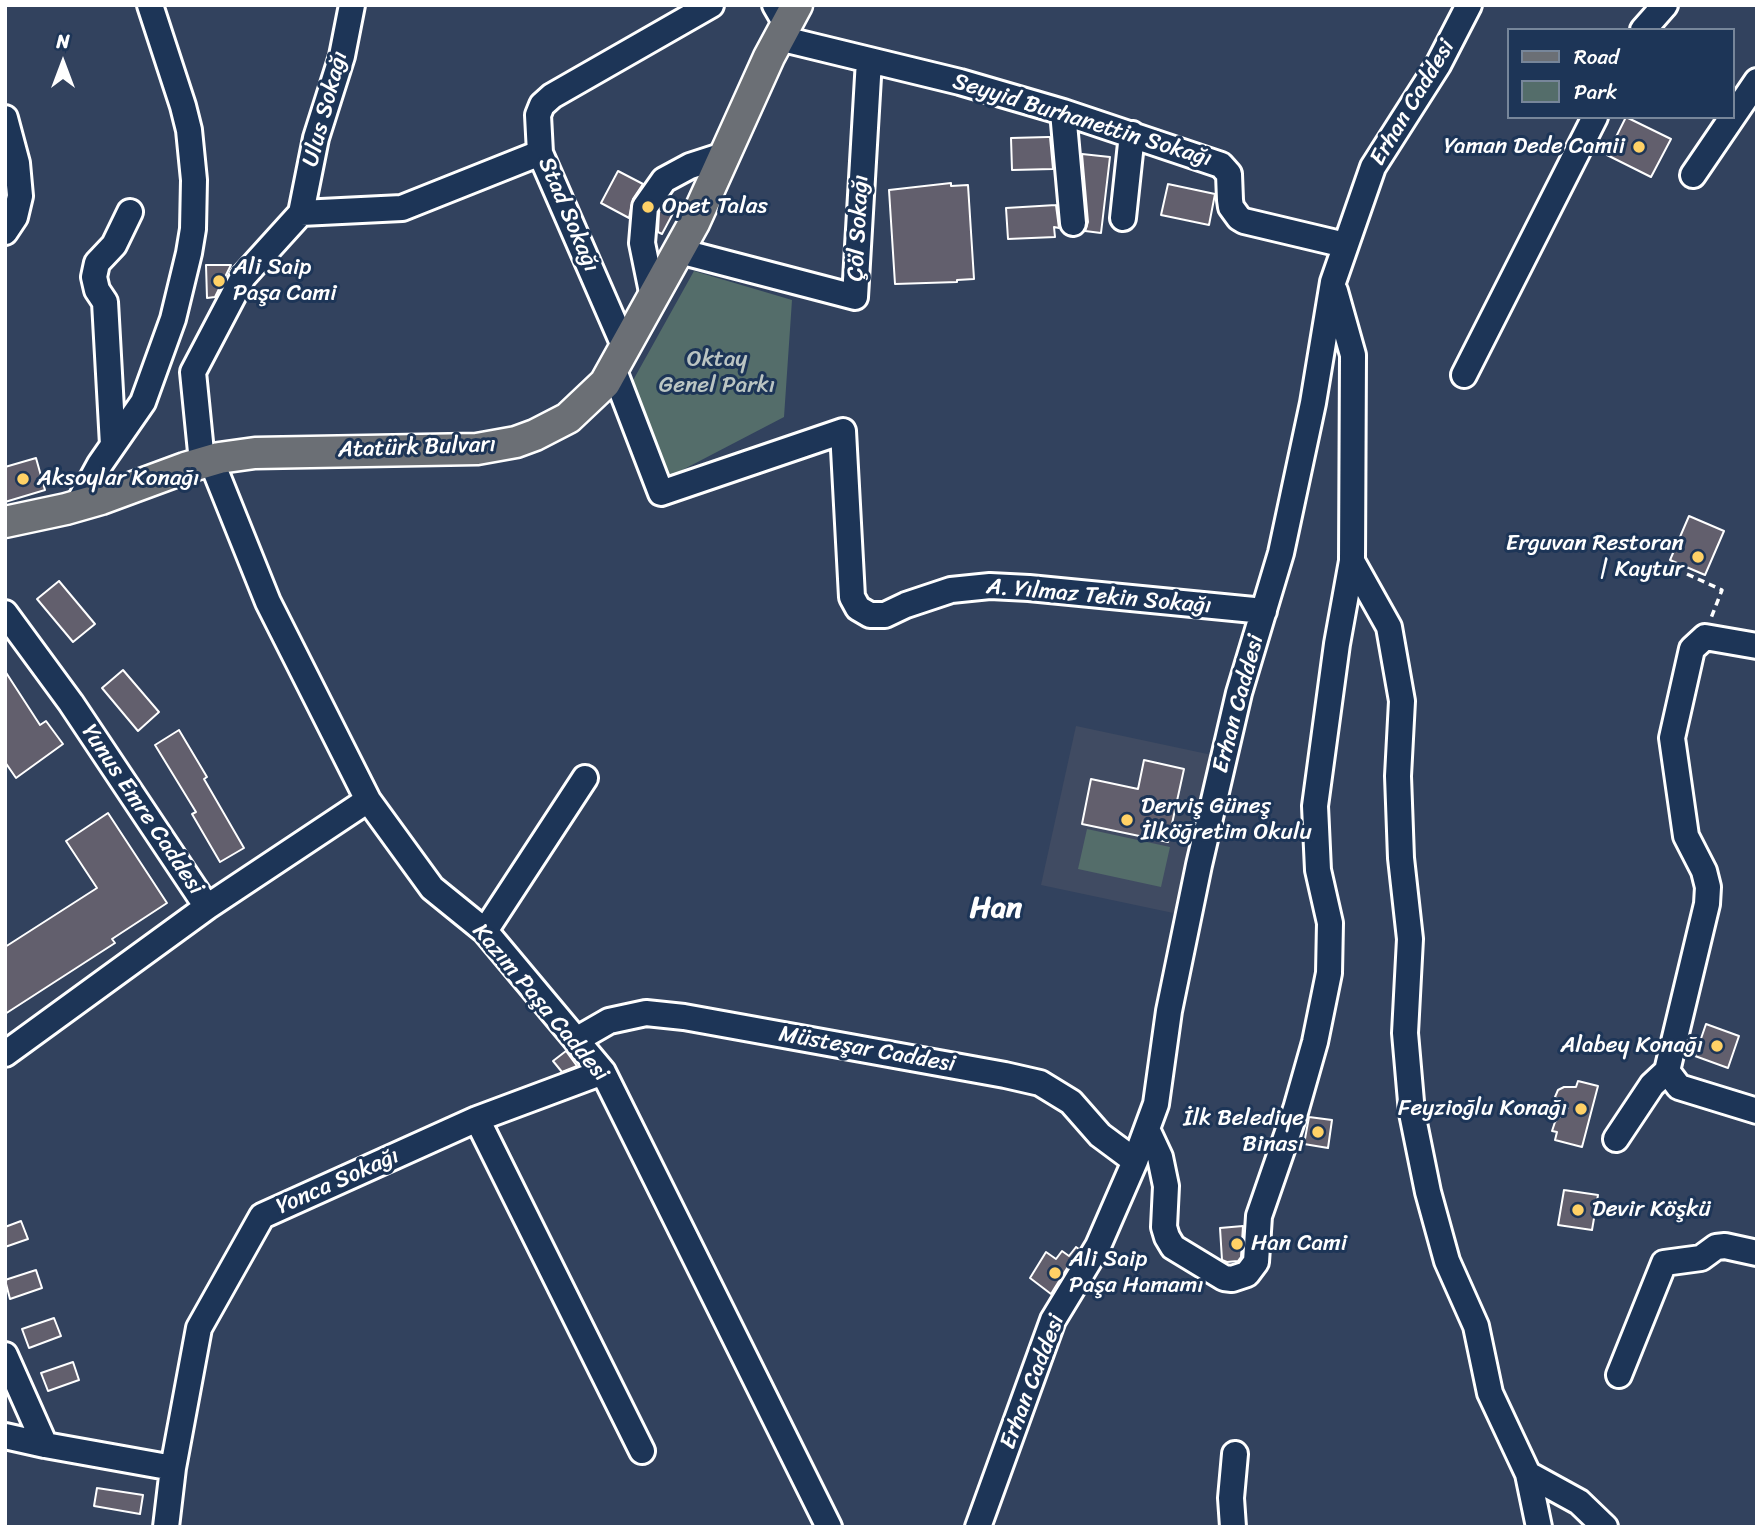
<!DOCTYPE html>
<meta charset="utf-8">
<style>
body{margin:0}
#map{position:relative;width:1762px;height:1532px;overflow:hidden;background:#32425e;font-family:Sriracha,sans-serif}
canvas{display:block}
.frame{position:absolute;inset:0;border:7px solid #fff;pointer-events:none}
.legend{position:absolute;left:1507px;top:28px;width:228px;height:91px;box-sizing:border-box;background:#1d3557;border:2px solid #77869a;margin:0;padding:9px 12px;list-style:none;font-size:21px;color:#fff}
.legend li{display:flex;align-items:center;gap:14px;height:35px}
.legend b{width:35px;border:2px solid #77869a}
.north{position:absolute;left:28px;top:28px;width:70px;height:70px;-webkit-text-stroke:5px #1d3557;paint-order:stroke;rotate:0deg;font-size:19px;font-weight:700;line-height:28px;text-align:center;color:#fff}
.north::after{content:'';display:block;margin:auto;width:24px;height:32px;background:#fff;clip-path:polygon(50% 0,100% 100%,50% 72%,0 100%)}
</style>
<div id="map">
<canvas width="1762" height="1532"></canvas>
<div class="frame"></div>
<ul class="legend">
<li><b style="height:9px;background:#6b6f75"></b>Road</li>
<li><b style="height:19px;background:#546d6a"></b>Park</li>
</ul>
<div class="north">N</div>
</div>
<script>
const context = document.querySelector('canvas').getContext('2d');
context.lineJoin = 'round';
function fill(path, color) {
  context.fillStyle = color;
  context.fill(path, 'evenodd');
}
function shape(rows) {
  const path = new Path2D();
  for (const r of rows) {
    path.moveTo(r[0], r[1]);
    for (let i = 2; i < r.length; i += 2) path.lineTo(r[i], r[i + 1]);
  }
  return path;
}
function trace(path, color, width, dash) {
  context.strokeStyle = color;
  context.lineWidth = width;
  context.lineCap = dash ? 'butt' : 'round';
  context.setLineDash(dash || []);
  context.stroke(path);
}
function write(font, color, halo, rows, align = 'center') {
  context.font = font + ' Sriracha,sans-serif';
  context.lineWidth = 6;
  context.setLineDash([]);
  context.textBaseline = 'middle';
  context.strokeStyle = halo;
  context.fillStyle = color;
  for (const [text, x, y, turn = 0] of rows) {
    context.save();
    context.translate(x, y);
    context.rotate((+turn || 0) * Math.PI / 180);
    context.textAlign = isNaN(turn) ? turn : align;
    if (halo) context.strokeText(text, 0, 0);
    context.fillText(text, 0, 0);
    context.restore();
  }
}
const built = shape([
 [1076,726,1212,755,1178,914,1041,885]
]);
const green = shape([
 [694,271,792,300,784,417,665,479,631,384],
 [1087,829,1170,847,1161,887,1078,869]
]);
const building = shape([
 [1626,117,1671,139,1651,177,1607,155,1626,117],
 [1048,137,1050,137,1053,169,1012,170,1011,138,1048,137],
 [1082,154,1110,157,1101,233,1085,231,1088,222,1082,154],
 [618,171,643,184,633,199,629,218,601,203,618,171],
 [951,183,951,186,968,185,974,279,957,280,957,282,895,284,889,190,951,183],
 [1168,184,1215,194,1209,225,1161,215,1168,184],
 [670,197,679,202,662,234,658,232,659,212,670,197],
 [1056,205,1059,228,1054,227,1055,237,1008,239,1006,208,1056,205],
 [206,265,231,265,215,297,207,298,206,265],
 [36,458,45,490,5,502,5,467,36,458],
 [1689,516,1724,531,1705,575,1670,560,1689,516],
 [59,581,95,624,73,642,37,599,59,581],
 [123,670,159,712,138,731,102,688,123,670],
 [5,671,40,725,46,721,63,744,16,778,5,762,5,671],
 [179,730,207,777,204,779,244,848,220,862,192,814,196,812,155,745,179,730],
 [1144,760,1184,769,1168,842,1082,824,1091,779,1138,789,1144,760],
 [108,813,167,903,112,939,115,943,5,1014,5,947,97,888,66,841,108,813],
 [1706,1024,1739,1036,1728,1068,1695,1056,1706,1024],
 [566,1051,577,1066,562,1072,553,1061,566,1051],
 [1578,1081,1598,1086,1582,1147,1555,1140,1557,1132,1552,1131,1555,1122,1568,1108,1555,1097,1558,1090,1564,1087,1576,1087,1578,1081],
 [1309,1117,1332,1120,1328,1148,1304,1144,1309,1117],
 [1564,1190,1598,1195,1592,1230,1558,1225,1564,1190],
 [21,1221,28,1239,5,1247,5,1227,21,1221],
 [1243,1226,1241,1257,1238,1261,1227,1262,1222,1260,1220,1228,1243,1226],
 [1076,1247,1079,1249,1051,1294,1030,1278,1046,1252,1056,1259,1062,1251,1069,1256,1076,1247],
 [36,1270,42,1288,10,1299,5,1280,36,1270],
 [54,1318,61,1336,29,1348,22,1329,54,1318],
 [73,1362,79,1380,48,1391,41,1373,73,1362],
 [97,1488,143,1495,140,1514,94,1506,97,1488]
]);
const path = shape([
 [1687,574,1722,590,1711,618]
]);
const minor = shape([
 [775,5,786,24],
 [1643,30,1665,5],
 [779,38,960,82,1063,112,1221,165,1229,174,1230,200,1231,207,1239,218,1244,221,1345,245],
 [1063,112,1073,223],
 [5,118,17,163,20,196,15,217,5,232],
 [1693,175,1757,81],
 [301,213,316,138,342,56,352,5],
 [1123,218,1132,134],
 [679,251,855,297,869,60],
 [653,297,642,243,645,207,664,180,690,166,727,154],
 [625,348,540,153,538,115,542,105,552,96,711,5],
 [613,368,661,493,843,431,852,597,858,608,870,615,885,615,906,605,951,590,990,586,1029,588,1264,611],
 [1464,375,1595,117],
 [113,445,105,302,97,290,94,277,97,263,114,245,130,212],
 [211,460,268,602,368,800,432,888,485,931,603,1072,829,1527],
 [202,462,193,372,243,277,301,213,402,208,540,153],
 [77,506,100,464,143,402,173,319,189,253,193,229,194,180,189,130,183,106,150,5],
 [1352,561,1389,627,1402,701,1398,776,1401,858,1410,939,1405,1033,1412,1113,1428,1192,1447,1261,1476,1326,1490,1393,1528,1474,1539,1527],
 [5,613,71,703,207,907,5,1054],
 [1757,646,1705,637,1692,649,1672,738,1686,836,1704,871,1708,887,1707,904,1667,1071,1679,1087,1757,1111],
 [207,907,368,800],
 [485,931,585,778],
 [576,1040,609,1021,646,1013,684,1017,1005,1075,1040,1083,1071,1102,1100,1135,1135,1161],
 [477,1119,642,1451],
 [1147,1129,1160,1157,1166,1186,1164,1227,1167,1237,1173,1247,1224,1278,1232,1279,1247,1274,1256,1262,1259,1216,1296,1109,1315,1042,1329,973,1330,923,1318,870,1315,806,1337,644,1352,561,1353,355,1335,291],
 [1616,1139,1652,1085,1667,1071],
 [5,1355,45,1445],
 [1619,1375,1664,1263,1701,1258,1716,1247,1725,1246,1757,1253],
 [5,1436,45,1445,173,1468],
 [1528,1474,1579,1502,1605,1527],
 [166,1527,173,1468,199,1328,262,1216,477,1119,603,1072],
 [978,1527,1053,1320,1098,1246,1135,1161,1156,1104,1169,1011,1199,865,1239,693,1281,553,1313,403,1333,282,1373,167,1438,65,1469,5],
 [1233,1527,1231,1498,1235,1454]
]);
const major = shape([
 [5,522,66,509,101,499,185,468,219,458,255,453,477,449,516,442,535,435,568,418,605,383,694,223,769,57,797,5]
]);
const markers = [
 [1639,147,7,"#ffd166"],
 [648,207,7,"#ffd166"],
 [219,281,7,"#ffd166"],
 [23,479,7,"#ffd166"],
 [1698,557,7,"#ffd166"],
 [1127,820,7,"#ffd166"],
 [1717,1046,7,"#ffd166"],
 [1581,1109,7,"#ffd166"],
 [1318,1132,7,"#ffd166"],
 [1578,1210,7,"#ffd166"],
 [1237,1244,7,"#ffd166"],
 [1055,1273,7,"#ffd166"]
];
const streetNames = [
 ["Erhan Caddesi",1413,103,-59],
 ["Ulus Sokağı",326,109,-75],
 ["Seyyid Burhanettin Sokağı",1082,121,17],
 ["Stad Sokağı",568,215,67],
 ["Çöl Sokağı",859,228,-87],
 ["Atatürk Bulvarı",417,448,-2],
 ["A. Yılmaz Tekin Sokağı",1099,597,5],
 ["Erhan Caddesi",1239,704,-75],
 ["Yunus Emre Caddesi",142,810,56],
 ["Kazım Paşa Caddesi",540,1003,50],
 ["Müsteşar Caddesi",867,1050,10],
 ["Yonca Sokağı",338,1182,-24],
 ["Erhan Caddesi",1033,1382,-69]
];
const poiNames = [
 ["Yaman Dede Camii",1625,147,"right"],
 ["Opet Talas",662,207],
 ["Ali Saip",233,268],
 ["Paşa Cami",233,294],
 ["Aksoylar Konağı",37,479],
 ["Erguvan Restoran",1684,544,"right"],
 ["| Kaytur",1684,570,"right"],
 ["Derviş Güneş",1141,807],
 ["İlköğretim Okulu",1141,833],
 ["Alabey Konağı",1703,1046,"right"],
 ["Feyzioğlu Konağı",1567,1109,"right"],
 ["İlk Belediye",1304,1119,"right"],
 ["Binası",1304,1145,"right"],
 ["Devir Köşkü",1592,1210],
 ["Han Cami",1251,1244],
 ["Ali Saip",1069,1260],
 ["Paşa Hamamı",1069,1286]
];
const parkNames = [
 ["Oktay",717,360],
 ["Genel Parkı",717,386]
];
const districtNames = [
 ["Han",996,909]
];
fill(built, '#404b62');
fill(green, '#546d6a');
fill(building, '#625f6d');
trace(building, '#fff', 2);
trace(minor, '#fff', 30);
trace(major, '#fff', 35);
trace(path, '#fff', 3.5, [7, 5]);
trace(minor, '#1d3557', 24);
trace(major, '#6b6f75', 30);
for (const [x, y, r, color] of markers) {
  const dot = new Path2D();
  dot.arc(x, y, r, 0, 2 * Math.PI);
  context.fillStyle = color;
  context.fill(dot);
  trace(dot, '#1d3557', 2.5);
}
write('23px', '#fff', '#1d3557', streetNames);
write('23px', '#fff', '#1d3557', poiNames, 'left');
write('23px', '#bbc5c3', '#1d3557', parkNames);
write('bold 30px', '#fff', '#1d3557', districtNames);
</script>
